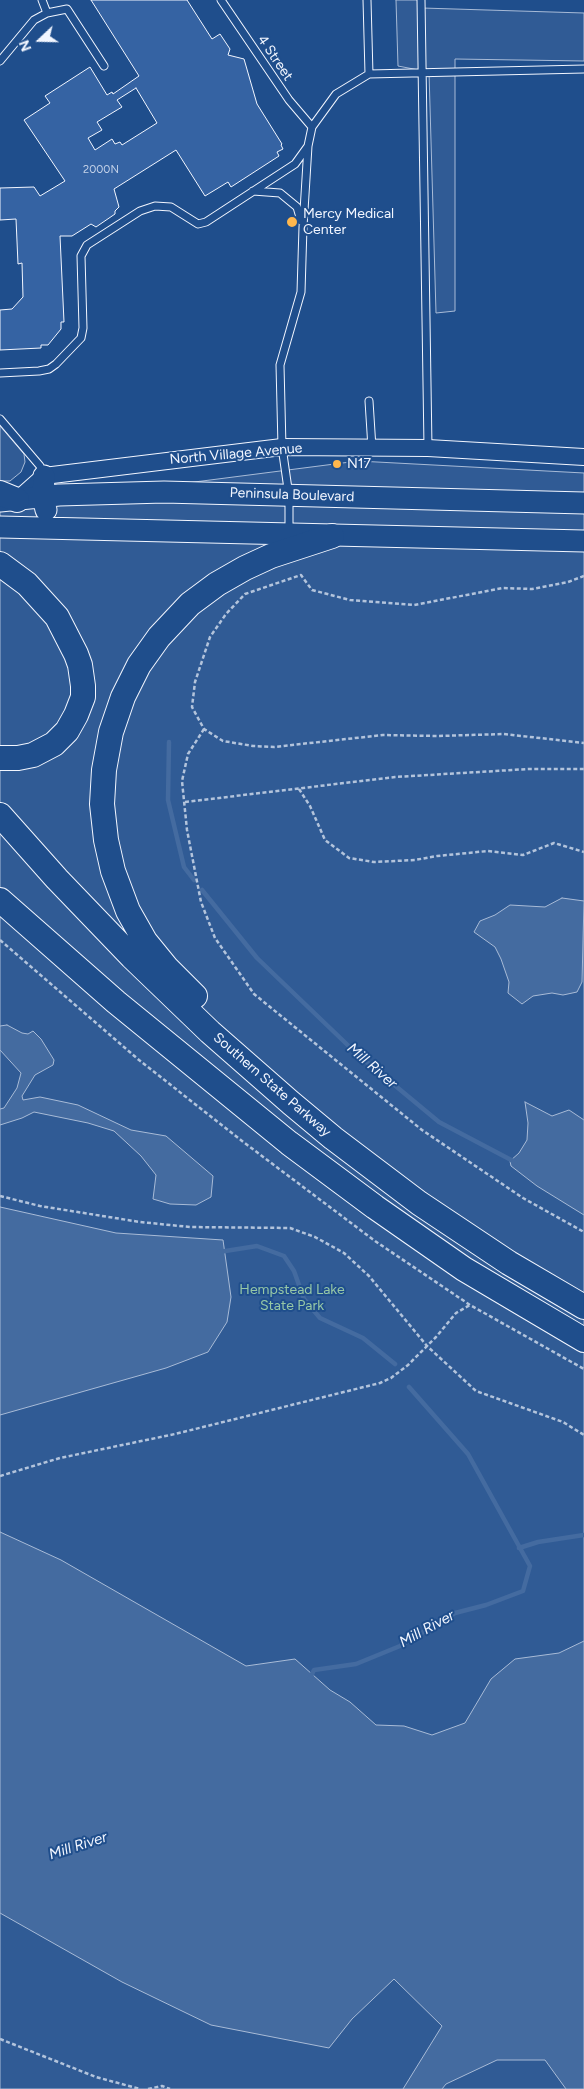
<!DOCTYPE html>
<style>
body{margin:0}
#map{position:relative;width:584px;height:2089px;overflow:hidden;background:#1f4e8c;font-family:Figtree,sans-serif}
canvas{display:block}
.north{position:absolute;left:15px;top:15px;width:50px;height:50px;-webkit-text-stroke:4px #1f4e8c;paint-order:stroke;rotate:249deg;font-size:14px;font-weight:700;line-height:20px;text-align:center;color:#f2f6ff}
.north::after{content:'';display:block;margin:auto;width:18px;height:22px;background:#f2f6ff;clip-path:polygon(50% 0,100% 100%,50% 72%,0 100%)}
</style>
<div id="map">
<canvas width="584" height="2089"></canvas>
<div class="north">N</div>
</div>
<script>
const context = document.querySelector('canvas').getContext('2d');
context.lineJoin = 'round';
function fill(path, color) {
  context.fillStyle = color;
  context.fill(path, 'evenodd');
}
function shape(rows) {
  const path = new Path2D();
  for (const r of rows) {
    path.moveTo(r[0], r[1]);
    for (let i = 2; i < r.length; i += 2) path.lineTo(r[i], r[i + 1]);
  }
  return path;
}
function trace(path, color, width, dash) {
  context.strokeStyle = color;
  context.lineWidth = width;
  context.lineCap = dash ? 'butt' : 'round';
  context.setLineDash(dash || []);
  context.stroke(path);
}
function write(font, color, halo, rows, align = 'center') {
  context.font = font + ' Figtree,sans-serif';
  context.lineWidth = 4;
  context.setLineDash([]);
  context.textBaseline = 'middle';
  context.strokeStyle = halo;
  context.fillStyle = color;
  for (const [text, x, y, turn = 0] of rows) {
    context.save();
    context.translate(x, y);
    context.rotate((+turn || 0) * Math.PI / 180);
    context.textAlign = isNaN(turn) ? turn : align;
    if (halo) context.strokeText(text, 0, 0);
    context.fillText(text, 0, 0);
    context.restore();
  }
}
const built = shape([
 [396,0,422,0,422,8,584,13,584,61,455,59,455,311,436,313,429,72,398,66,396,0],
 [0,426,24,454,25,462,21,472,10,481,0,481,0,426],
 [358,461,584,473,584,2089,0,2089,0,507,358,461]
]);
const water = shape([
 [562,898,584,901,582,982,577,992,563,995,552,993,533,996,522,1004,508,993,509,982,501,959,495,947,474,932,480,921,495,915,510,905,545,907,562,898],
 [7,1025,22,1033,28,1034,33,1031,41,1039,54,1060,53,1065,35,1075,22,1096,23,1100,40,1097,78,1105,131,1130,166,1136,213,1176,211,1197,196,1205,170,1204,153,1199,156,1175,141,1156,114,1131,88,1123,34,1112,22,1118,0,1125,0,1109,4,1108,17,1088,21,1073,0,1050,0,1026,7,1025],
 [525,1102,552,1116,569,1110,584,1120,584,1215,537,1186,511,1166,510,1161,519,1153,527,1140,528,1123,525,1102],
 [0,1207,116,1233,223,1240,231,1297,227,1322,208,1352,166,1368,0,1415,0,1207],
 [0,1532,61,1560,246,1666,295,1659,330,1690,350,1702,376,1725,404,1726,432,1735,465,1723,491,1679,515,1659,559,1653,584,1641,584,2089,566,2089,545,2060,497,2060,446,2084,442,2089,403,2089,442,2026,394,1979,352,2019,329,2048,211,2025,122,1982,0,1913,0,1532]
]);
const stream = shape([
 [169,742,168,800,184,867,194,880],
 [202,890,257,958,357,1054,439,1122,515,1162],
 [219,1252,257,1246,284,1256,294,1271,304,1299,320,1318,363,1338,395,1364],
 [519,1548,538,1542,584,1535],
 [310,1678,314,1670,356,1664,400,1646,455,1613,486,1605,523,1591,530,1566,468,1454,409,1387]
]);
const building = shape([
 [91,0,187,0,212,39,220,34,230,49,228,55,244,59,257,104,282,144,281,145,283,149,277,152,279,156,231,187,228,182,205,196,176,150,114,189,119,207,115,211,115,214,96,227,91,224,72,236,60,236,64,322,61,322,61,329,48,345,41,345,41,348,0,350,0,310,12,309,23,297,22,263,18,264,16,219,0,220,0,188,34,187,40,196,65,181,24,120,50,103,45,96,90,67,107,95,112,92,113,94,139,76,91,0],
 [136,88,157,123,122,145,120,142,115,144,112,139,95,150,88,138,102,130,97,122,122,107,117,100,136,88]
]);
const path = shape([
 [584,576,568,582,532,589,503,588,414,605,350,600,312,590,301,575,245,594,226,614,210,637,195,682,192,707,204,729,223,741,253,746,274,747,383,735,437,736,504,734,584,743],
 [204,729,188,754,182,781,187,830,201,902,215,938,254,994,422,1130,523,1198,584,1232],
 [299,789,310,806,325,840,349,858,374,862,415,860,437,856,488,851,523,855,554,843,584,852],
 [185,802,395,777,529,769,584,769],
 [0,940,139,1060,242,1141,375,1241,470,1305,584,1369],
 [0,1196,40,1206,140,1222,190,1227,290,1228,315,1237,344,1253,369,1276,427,1346,476,1391,563,1422,584,1435],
 [0,1476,60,1458,175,1434,380,1383,391,1378,408,1365,436,1337,456,1313,470,1305],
 [0,2039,96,2077,140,2089],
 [148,2089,162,2086,170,2089]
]);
const service = shape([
 [42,0,47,13],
 [221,0,289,100,312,127],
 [367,0,369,74],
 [421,0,428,447],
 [0,61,34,20,47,13,67,9,104,66],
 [253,191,280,193,297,207,301,221],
 [0,373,39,371,49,369,56,364,81,338,83,328,81,256,87,245,140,211,155,206,171,207,198,224,206,222,295,164,308,146],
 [369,401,372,448],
 [0,419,40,466,43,474],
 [289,532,289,496,282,447,280,365,301,292,303,227,308,146,312,127,336,94,369,74,584,69]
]);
const tertiary = shape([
 [17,500,44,476,282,447,428,448,584,457]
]);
const primary = shape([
 [44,476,43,497,46,510],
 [0,501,59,495,164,492,584,503],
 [0,527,584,541]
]);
const motorway = shape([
 [0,493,17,500],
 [0,564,27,584,57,617,76,654,80,665,83,686,83,697,76,715,67,731,54,744,33,755,18,758,0,758],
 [0,815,57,879,132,957,210,1032,291,1103,333,1138,419,1203,509,1263,584,1307],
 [0,900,116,1002,289,1143,375,1207,464,1269,584,1340],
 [195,996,167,968,145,941,128,911,113,871,106,840,102,804,104,770,111,732,123,697,139,665,159,637,190,604,217,584,245,568,271,556,332,536]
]);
const markers = [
 [292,222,6,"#ffb74d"],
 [337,464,5,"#ffb74d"]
];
const numberNames = [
 ["2000N",101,170]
];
const streetNames = [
 ["4 Street",275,58,56],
 ["North Village Avenue",236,454,-5],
 ["Peninsula Boulevard",292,495,2],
 ["Southern State Parkway",272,1085,41]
];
const poiNames = [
 ["Mercy Medical",303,214],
 ["Center",303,230],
 ["N17",347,464]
];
const parkNames = [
 ["Hempstead Lake",292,1290],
 ["State Park",292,1306]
];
const waterNames = [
 ["Mill River",372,1066,41],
 ["Mill River",427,1629,-29],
 ["Mill River",78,1846,-18]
];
fill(built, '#305b95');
trace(built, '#a8bbd7', 1);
fill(water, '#446ba0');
trace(water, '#a8bbd7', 1);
trace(stream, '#446ba0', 4.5);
fill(building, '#3563a3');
trace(building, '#f2f6ff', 1);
trace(service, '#f2f6ff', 9);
trace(tertiary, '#f2f6ff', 18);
trace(primary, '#f2f6ff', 23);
trace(motorway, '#f2f6ff', 26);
trace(path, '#b3c4dc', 2.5, [4, 2.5]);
trace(service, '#1f4e8c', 7);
trace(tertiary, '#1f4e8c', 16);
trace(primary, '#1f4e8c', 21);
trace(motorway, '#1f4e8c', 24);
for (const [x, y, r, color] of markers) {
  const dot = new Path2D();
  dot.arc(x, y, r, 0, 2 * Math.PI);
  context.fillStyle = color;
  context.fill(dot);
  trace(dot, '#1f4e8c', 2);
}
write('11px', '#c3d1e8', null, numberNames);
write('14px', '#f2f6ff', '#1f4e8c', streetNames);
write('14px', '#f2f6ff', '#1f4e8c', poiNames, 'left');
write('14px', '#97c8a6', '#1f4e8c', parkNames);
write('italic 15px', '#f2f6ff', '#1f4e8c', waterNames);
</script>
